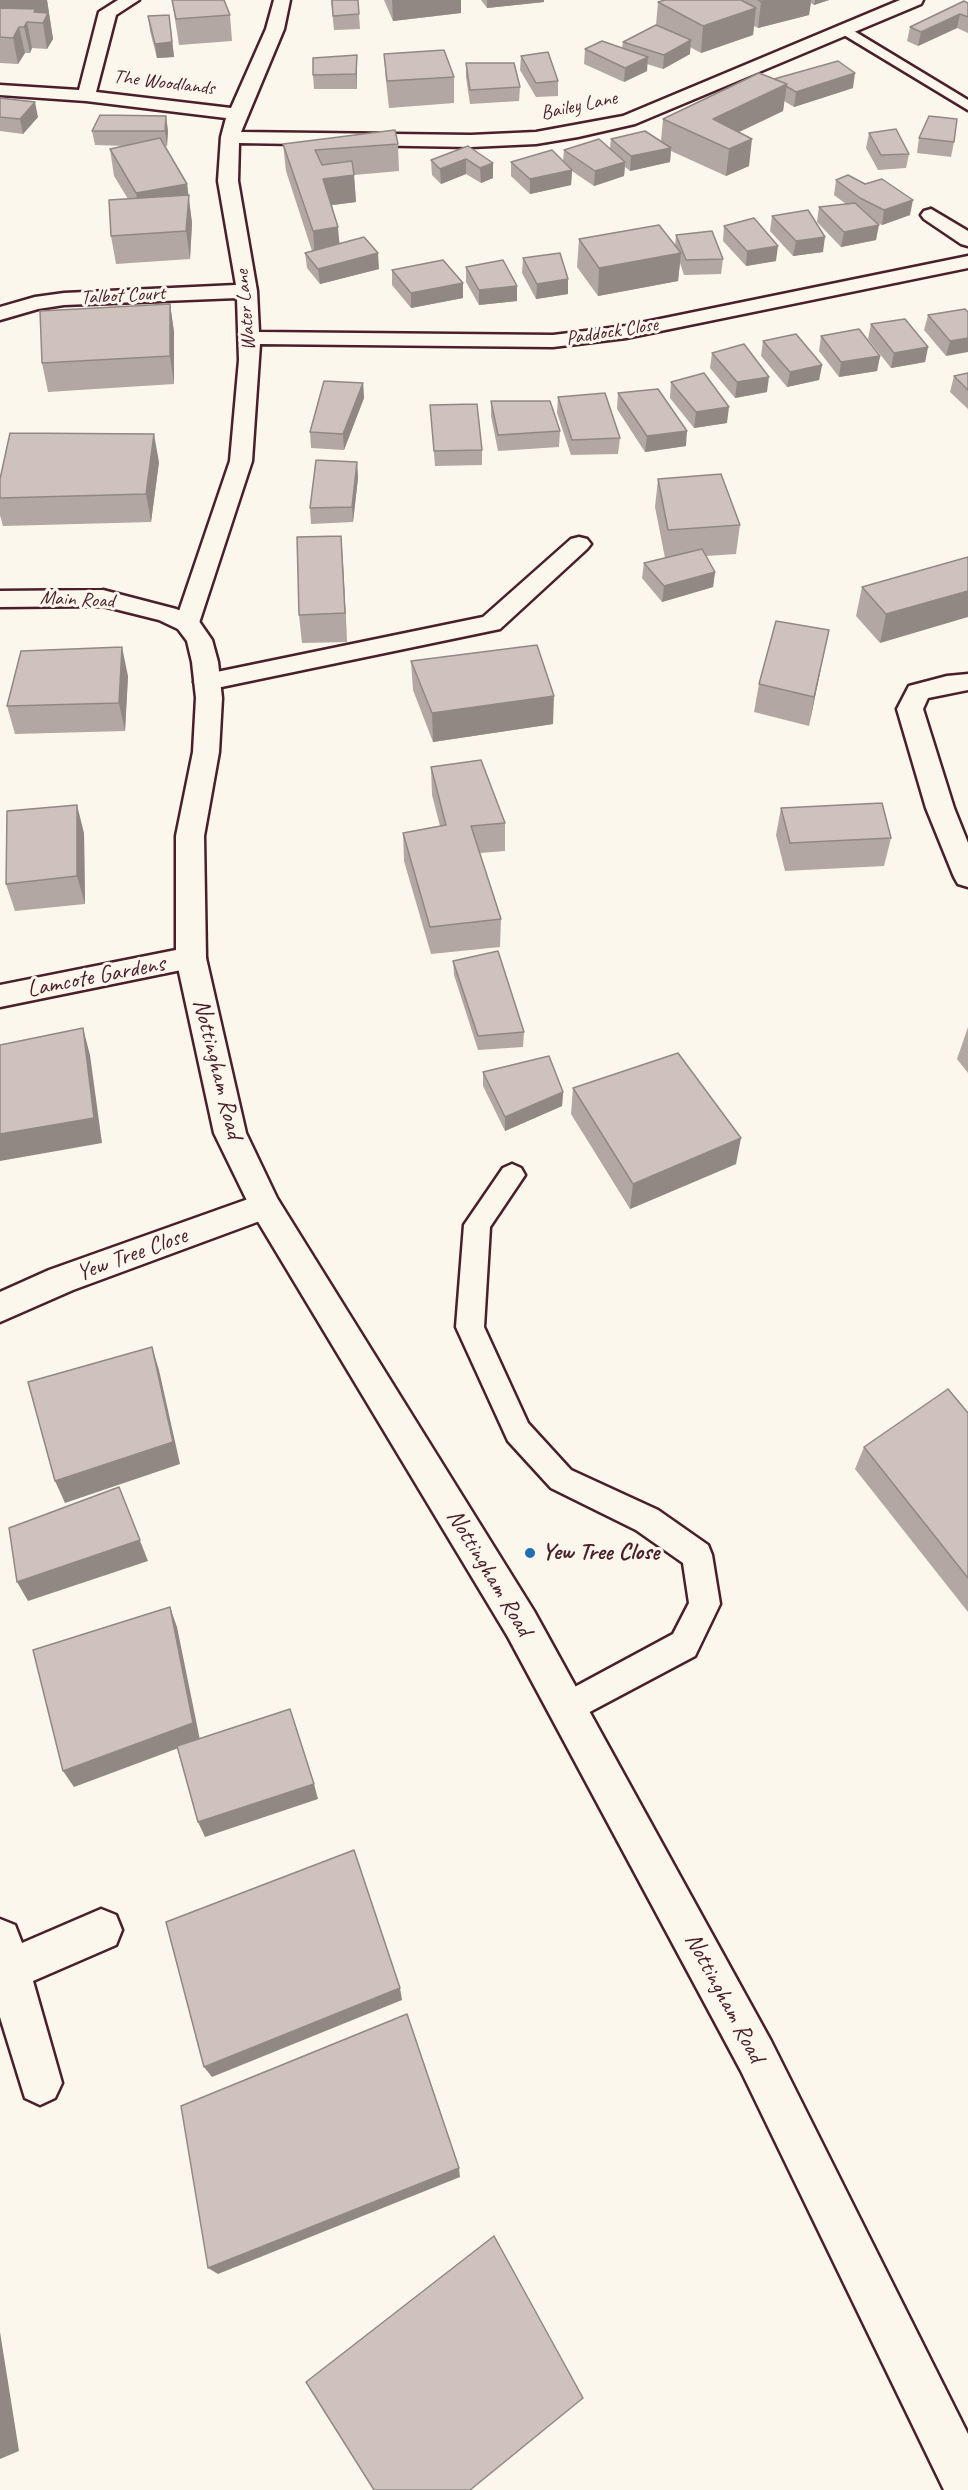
<!DOCTYPE html>
<style>
body{margin:0}
canvas{display:block;background:#fbf7ec}
</style>
<canvas width="968" height="2490"></canvas>
<script>
const context = document.querySelector('canvas').getContext('2d');
context.lineJoin = 'round';
function shape(rows) {
  const path = new Path2D();
  for (const r of rows) {
    path.moveTo(r[0], r[1]);
    for (let i = 2; i < r.length; i += 2) path.lineTo(r[i], r[i + 1]);
  }
  return path;
}
function trace(path, color, width, dash) {
  context.strokeStyle = color;
  context.lineWidth = width;
  context.lineCap = dash ? 'butt' : 'round';
  context.setLineDash(dash || []);
  context.stroke(path);
}
function fill(path, color) {
  context.fillStyle = color;
  context.fill(path, 'evenodd');
}
function write(font, color, halo, rows, align = 'center') {
  context.font = font + ' Caveat,sans-serif';
  context.lineWidth = 6;
  context.setLineDash([]);
  context.textBaseline = 'middle';
  context.strokeStyle = halo;
  context.fillStyle = color;
  for (const [text, x, y, turn = 0] of rows) {
    context.save();
    context.translate(x, y);
    context.rotate((+turn || 0) * Math.PI / 180);
    context.textAlign = isNaN(turn) ? turn : align;
    if (halo) context.strokeText(text, 0, 0);
    context.fillText(text, 0, 0);
    context.restore();
  }
}
const service = shape([
 [844,25,968,100,968,110,839,32,839,26,844,25],
 [512,1164,521,1168,525,1175,490,1227,484,1327,528,1423,571,1470,658,1510,708,1545,712,1555,720,1604,695,1656,567,1724,556,1719,551,1708,556,1697,673,1634,689,1603,683,1563,636,1530,551,1488,508,1441,456,1327,464,1225,503,1168,512,1164]
]);
const minor = shape([
 [118,0,139,0,116,15,96,92,231,108,266,29,274,0,290,0,284,29,241,132,471,135,536,132,623,116,900,0,923,0,921,4,635,124,578,137,536,144,471,147,239,143,238,181,257,291,259,332,553,335,626,326,968,256,968,268,626,338,553,347,260,344,252,461,199,623,196,629,187,631,178,629,175,623,230,461,239,360,237,298,64,305,38,309,0,320,0,307,35,297,64,293,236,285,218,181,221,137,226,118,86,101,0,95,0,85,79,90,99,12,118,0],
 [931,209,968,231,968,246,961,244,924,219,921,215,924,211,931,209],
 [579,537,587,539,591,544,587,549,500,629,207,690,198,688,194,682,198,676,207,674,483,617,571,539,579,537],
 [968,674,968,690,928,698,923,709,954,808,968,843,968,887,958,884,954,877,926,808,897,709,909,686,947,676,968,674],
 [191,947,201,950,206,958,201,966,0,1007,0,985,191,947],
 [265,1193,276,1197,281,1206,276,1215,73,1290,0,1322,0,1292,49,1270,265,1193],
 [101,1909,116,1915,122,1930,116,1945,33,1981,62,2083,55,2098,40,2105,25,2098,0,2017,0,1919,15,1925,22,1943,101,1909]
]);
const tertiary = shape([
 [103,590,176,609,196,617,212,640,218,662,222,698,219,752,204,836,206,958,246,1133,277,1198,534,1611,771,2041,968,2434,968,2490,944,2490,741,2071,508,1637,254,1215,214,1133,176,958,176,836,193,752,196,698,192,662,187,641,178,629,159,620,103,606,0,607,0,591,103,590]
]);
const wall = shape([
 [0,0,47,0,53,39,47,49,32,48,30,53,25,53,18,64,0,63],
 [172,0,226,5,230,15,232,41,179,45],
 [331,0,359,14,360,29,334,30],
 [384,0,461,0,461,13,393,21],
 [481,0,544,0,544,2,487,8],
 [665,0,829,0,814,5,811,3,809,15,758,28,754,26,753,35,701,53,690,47,690,54,663,69,647,64,647,71,624,82,584,64,585,49,622,48,623,42,656,25,658,2],
 [968,3,968,33,957,28,918,46,907,41,910,27],
 [148,16,171,29,174,57,157,58,150,31],
 [384,54,454,77,454,103,389,108,386,81],
 [521,56,558,81,558,96,536,97,520,70],
 [466,63,520,87,519,101,470,104,466,77],
 [357,70,357,89,314,89,313,75],
 [774,79,853,88,794,107,784,101,783,111,739,132,749,166,726,176,671,151,670,162,630,171,625,167,624,176,594,186,572,171,571,185,530,194,511,176,511,162,563,161,564,150,610,148,611,139,661,141,663,119],
 [0,98,38,117,23,134,0,131],
 [168,130,167,146,165,146,187,184,192,223,190,259,116,264,111,236,128,199,114,176,110,149,124,146,95,145,92,131],
 [869,133,909,154,906,168,878,170,866,148],
 [919,138,954,142,951,157,917,153],
 [283,144,398,144,399,171,354,175,356,202,332,205,340,244,379,269,320,284,307,268,305,253,312,251,286,171],
 [468,146,493,163,493,178,481,183,466,174,441,184,432,175,431,160],
 [836,180,865,184,910,215,882,225,877,223,876,240,841,247,817,222,819,207,846,204,834,195],
 [772,216,823,252,793,256,770,231],
 [724,226,776,261,746,266,723,241],
 [676,235,723,259,721,274,684,275,680,263,678,281,598,296,577,267,579,239,675,246],
 [523,258,568,294,536,299,522,273],
 [466,267,517,301,479,305,466,282],
 [392,270,463,283,463,298,411,308,392,285],
 [170,304,174,332,174,384,48,392,42,363],
 [965,309,946,356,924,330,928,315],
 [871,324,928,347,925,362,891,368,868,339],
 [821,336,880,356,877,371,839,377,819,351],
 [763,341,822,365,819,380,787,387,761,356],
 [712,353,767,392,735,398,710,368],
 [968,373,968,409,950,392,954,376],
 [671,382,727,423,694,428,670,398],
 [363,383,364,398,344,450,311,448,310,432],
 [618,393,686,446,645,452,617,409],
 [558,397,620,438,618,454,571,455,557,413],
 [491,401,560,431,559,447,498,451,491,416],
 [430,405,482,450,482,465,435,466],
 [159,462,151,522,3,526,0,515,0,479],
 [357,462,358,478,353,522,311,524,310,508],
 [658,479,740,525,736,554,706,556,715,572,713,587,662,602,642,578,644,563,665,558,655,507],
 [968,557,880,643,856,616,862,587],
 [343,564,347,642,302,643,299,615],
 [823,658,809,726,754,712,759,684],
 [411,661,553,724,433,742,413,690],
 [128,676,125,731,15,734,7,706],
 [431,767,505,823,505,851,480,853,501,919,500,947,431,954,404,861,403,833,440,826,432,795],
 [781,808,891,838,884,866,785,871,776,835],
 [84,833,85,904,15,911,6,884],
 [453,961,524,1032,523,1047,478,1050,454,975],
 [968,1027,968,1073,957,1059],
 [483,1072,563,1092,562,1106,505,1131,483,1086],
 [573,1088,736,1164,630,1209,571,1114],
 [968,1413,968,1612,855,1469,864,1447]
]);
const shadedWall = shape([
 [0,0,47,0,53,39,47,49,43,23,27,22,32,48,30,53,24,27,0,22],
 [392,0,461,0,461,13,393,21],
 [487,0,544,0,544,2,487,8],
 [770,0,811,0,809,15,758,28,761,2],
 [815,0,829,0,814,5],
 [756,8,753,35,701,53,703,26],
 [960,14,957,28,918,46,921,32],
 [169,15,174,57,157,58,155,44],
 [19,27,25,53,18,64,13,38],
 [691,40,690,54,663,69,664,55],
 [357,55,357,89,356,74],
 [648,57,647,71,624,82,625,68],
 [855,73,853,88,794,107,796,92],
 [787,84,783,111,716,143,713,119],
 [35,102,38,117,23,134,20,119],
 [166,116,168,130,167,146,165,131],
 [752,139,749,166,726,176,729,149],
 [671,148,670,162,630,171,631,156],
 [466,159,466,174,441,184,440,169],
 [625,162,624,176,594,186,595,171],
 [493,163,493,178,481,183,480,168],
 [572,170,571,185,530,194,530,179],
 [354,175,356,202,325,206,323,179],
 [187,184,192,223,190,259,186,231,141,220,136,193],
 [913,200,910,215,882,225,884,210],
 [879,225,876,240,841,247,844,232],
 [338,227,340,254,315,259,313,231],
 [825,237,823,252,793,256,796,241],
 [778,246,776,261,746,266,747,251],
 [378,253,379,269,320,284,318,269],
 [681,253,678,281,598,296,599,268],
 [568,279,568,294,536,299,537,284],
 [463,283,463,298,411,308,411,293],
 [517,286,517,301,479,305,479,290],
 [170,304,174,332,174,384,170,356],
 [968,338,968,352,946,356,950,341],
 [928,347,925,362,891,368,894,353],
 [880,356,877,371,839,377,841,362],
 [822,365,819,380,787,387,790,372],
 [769,377,767,392,735,398,737,382],
 [363,383,364,398,344,450,343,434],
 [729,407,727,423,694,428,696,412],
 [687,431,686,446,645,452,647,436],
 [154,434,159,462,151,522,146,494],
 [357,462,358,478,353,522,352,507],
 [341,536,343,564,347,642,345,613],
 [715,572,713,587,662,602,664,586],
 [968,591,968,617,880,643,886,614],
 [829,630,823,658,809,726,814,697],
 [122,647,128,676,125,731,119,703],
 [554,696,553,724,433,742,432,713],
 [77,805,84,833,85,904,77,876],
 [83,1028,90,1055,102,1143,0,1161,0,1134],
 [563,1092,562,1106,505,1131,505,1117],
 [741,1138,736,1164,630,1209,633,1184],
 [152,1347,159,1370,180,1464,65,1503,55,1481],
 [119,1487,148,1561,28,1601,17,1582],
 [170,1607,177,1627,200,1740,74,1787,63,1771],
 [314,1784,318,1799,205,1837,198,1822],
 [400,1988,402,2000,212,2077,204,2067],
 [459,2168,460,2177,218,2274,208,2268],
 [0,2332,19,2451,0,2459]
]);
const building = shape([
 [172,0,224,0,230,15,176,19,172,0],
 [332,0,358,0,359,14,333,16,332,0],
 [665,0,741,0,756,8,703,26,658,2,665,0],
 [758,0,770,0,761,2,758,0],
 [964,1,968,3,968,17,960,14,921,32,910,27,964,1],
 [0,8,36,9,34,12,48,13,43,23,27,22,24,27,19,27,13,38,0,37,0,8],
 [169,15,172,42,155,44,148,16,169,15],
 [656,25,691,40,664,55,623,42,656,25],
 [602,41,648,57,625,68,585,49,602,41],
 [444,50,454,77,387,81,384,54,444,50],
 [548,52,558,81,536,83,521,56,548,52],
 [357,55,356,74,313,75,313,58,357,55],
 [838,61,855,73,796,92,786,86,787,84,774,79,838,61],
 [466,63,514,63,520,87,470,90,466,63],
 [759,73,787,84,713,119,752,139,729,149,663,119,759,73],
 [0,98,35,102,20,119,0,117,0,98],
 [100,115,166,116,165,131,92,131,100,115],
 [929,116,957,119,954,142,919,138,929,116],
 [896,129,909,154,881,155,869,133,896,129],
 [395,130,398,144,315,150,322,165,352,161,354,175,323,179,338,227,313,231,283,144,395,130],
 [645,131,671,148,631,156,611,139,645,131],
 [160,138,187,184,136,193,110,149,160,138],
 [599,139,625,162,595,171,564,150,599,139],
 [468,146,493,163,480,168,466,159,440,169,431,160,468,146],
 [552,150,572,170,530,179,511,162,552,150],
 [848,175,865,184,882,179,913,200,884,210,860,198,836,180,848,175],
 [189,195,186,231,111,236,109,200,189,195],
 [855,203,879,225,844,232,819,207,855,203],
 [808,210,825,237,796,241,772,216,808,210],
 [754,218,778,246,747,251,724,226,754,218],
 [659,225,681,253,599,268,579,239,659,225],
 [712,231,723,259,686,260,676,235,712,231],
 [364,237,378,253,318,269,305,253,364,237],
 [560,253,568,279,537,284,523,258,560,253],
 [443,260,463,283,411,293,392,270,443,260],
 [503,260,517,286,479,290,466,267,503,260],
 [170,304,170,356,42,363,40,311,170,304],
 [965,309,968,312,968,338,950,341,928,315,965,309],
 [905,319,928,347,894,353,871,324,905,319],
 [859,329,880,356,841,362,821,336,859,329],
 [796,334,822,365,790,372,763,341,796,334],
 [744,344,769,377,737,382,712,353,744,344],
 [704,373,729,407,696,412,671,382,704,373],
 [968,373,968,390,954,376,968,373],
 [324,381,363,383,343,434,310,432,324,381],
 [658,389,687,431,647,436,618,393,658,389],
 [605,393,620,438,572,440,558,397,605,393],
 [491,401,550,401,560,431,498,435,491,401],
 [477,404,482,450,434,451,430,405,477,404],
 [10,433,154,434,146,494,0,498,0,479,10,433],
 [316,460,357,462,352,507,310,508,316,460],
 [721,474,740,525,668,530,658,479,721,474],
 [341,536,345,613,299,615,297,537,341,536],
 [702,549,715,572,664,586,644,563,702,549],
 [968,557,968,591,886,614,862,587,968,557],
 [776,621,829,630,814,697,759,684,776,621],
 [537,645,554,696,432,713,411,661,537,645],
 [122,647,119,703,7,706,21,651,122,647],
 [481,760,505,823,471,826,501,919,430,927,403,833,446,825,431,767,481,760],
 [882,803,891,838,790,843,781,808,882,803],
 [77,805,77,876,6,884,7,811,77,805],
 [498,951,524,1032,478,1036,453,961,498,951],
 [83,1028,94,1118,0,1134,0,1045,83,1028],
 [678,1053,741,1138,633,1184,573,1088,678,1053],
 [549,1056,563,1092,505,1117,483,1072,549,1056],
 [152,1347,173,1442,55,1481,28,1382,152,1347],
 [948,1389,968,1413,968,1578,864,1447,948,1389],
 [119,1487,140,1540,17,1582,9,1528,119,1487],
 [170,1607,193,1723,63,1771,33,1650,170,1607],
 [290,1709,314,1784,198,1822,177,1746,290,1709],
 [354,1850,400,1988,204,2067,166,1922,354,1850],
 [407,2014,459,2168,208,2268,181,2106,407,2014],
 [494,2236,583,2398,470,2490,374,2490,306,2382,494,2236]
]);
const markers = [
 [530,1553,6,"#1f6fb2"]
];
const farStreetnames = [
 ["The Woodlands",164,83,7],
 ["Bailey Lane",579,106,-12],
 ["Talbot Court",123,296,-3],
 ["Water Lane",246,310,-95],
 ["Paddock Close",612,332,-9],
 ["Main Road",77,600,3]
];
const streetNames = [
 ["Lamcote Gardens",96,977,-11],
 ["Nottingham Road",217,1069,76],
 ["Yew Tree Close",132,1255,-20],
 ["Nottingham Road",489,1573,59],
 ["Nottingham Road",724,1998,62]
];
const poiNames = [
 ["Yew Tree Close",542,1553]
];
trace(service, '#4a1f2b', 5);
trace(minor, '#4a1f2b', 5);
trace(tertiary, '#4a1f2b', 5);
fill(service, '#fbf7ec');
fill(minor, '#fbf7ec');
fill(tertiary, '#fbf7ec');
fill(wall, '#b2a7a2');
fill(shadedWall, '#918884');
fill(building, '#cfc2bc');
trace(building, '#918884', 1.5);
for (const [x, y, r, color] of markers) {
  const dot = new Path2D();
  dot.arc(x, y, r, 0, 2 * Math.PI);
  context.fillStyle = color;
  context.fill(dot);
  trace(dot, '#fbf7ec', 2);
}
write('20px', '#4a1f2b', '#fbf7ec', farStreetnames);
write('24px', '#4a1f2b', '#fbf7ec', streetNames);
write('bold 24px', '#4a1f2b', '#fbf7ec', poiNames, 'left');
</script>
